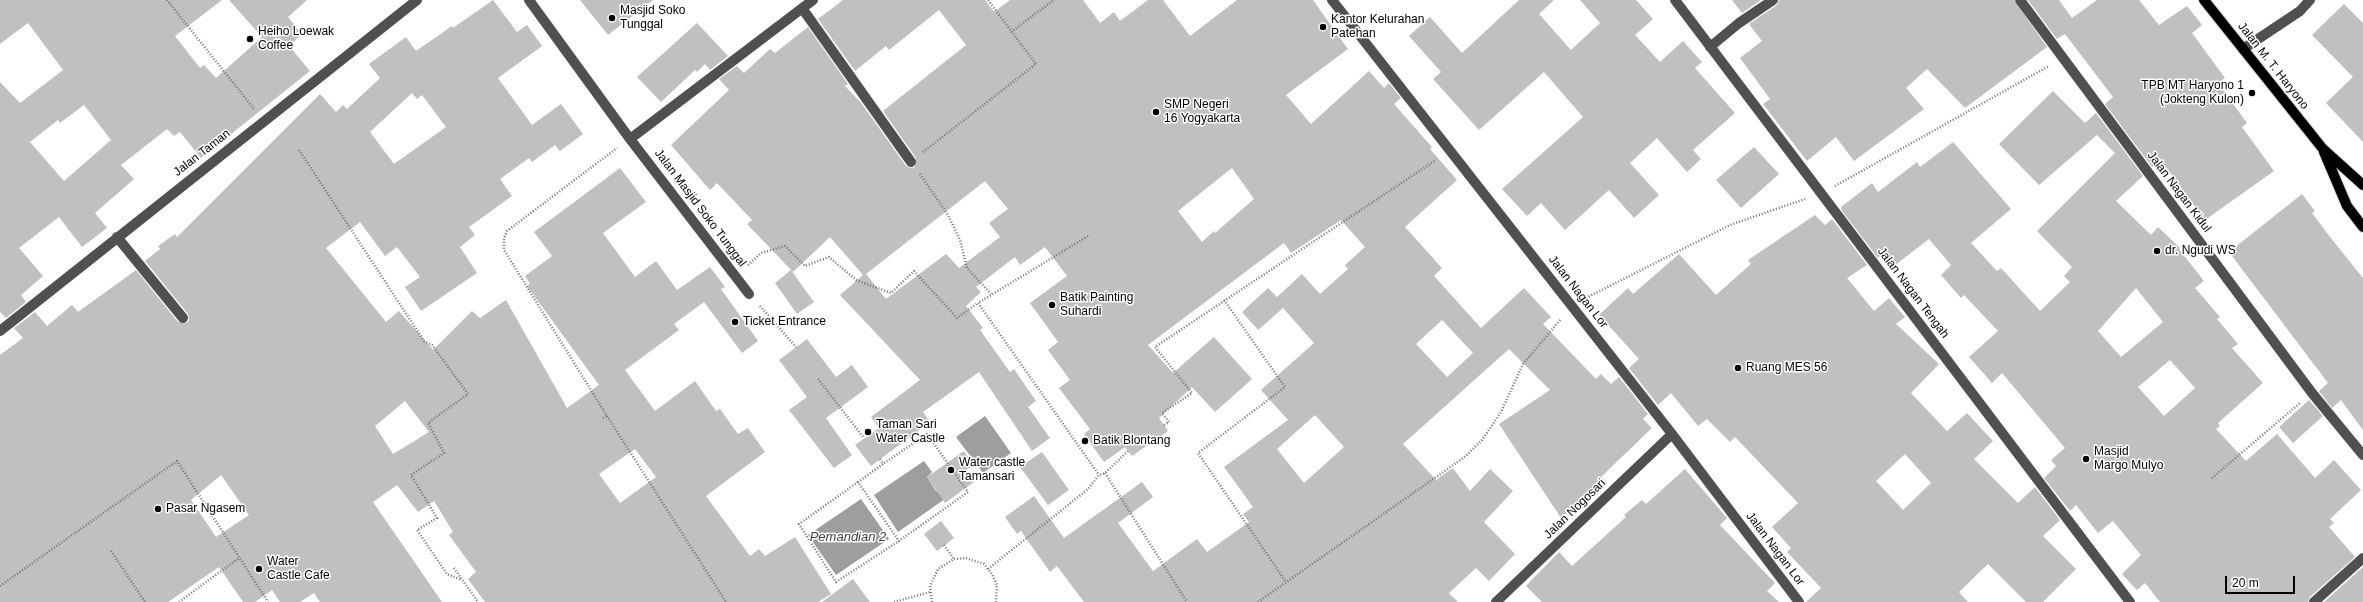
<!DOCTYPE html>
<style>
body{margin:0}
#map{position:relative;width:2363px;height:602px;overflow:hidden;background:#fff;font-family:Arial,sans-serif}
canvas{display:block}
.scale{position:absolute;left:2225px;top:576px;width:70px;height:18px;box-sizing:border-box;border:2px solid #000;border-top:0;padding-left:5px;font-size:12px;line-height:14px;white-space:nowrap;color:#000;-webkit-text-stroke:3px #fff;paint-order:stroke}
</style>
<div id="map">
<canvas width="2363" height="602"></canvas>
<div class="scale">20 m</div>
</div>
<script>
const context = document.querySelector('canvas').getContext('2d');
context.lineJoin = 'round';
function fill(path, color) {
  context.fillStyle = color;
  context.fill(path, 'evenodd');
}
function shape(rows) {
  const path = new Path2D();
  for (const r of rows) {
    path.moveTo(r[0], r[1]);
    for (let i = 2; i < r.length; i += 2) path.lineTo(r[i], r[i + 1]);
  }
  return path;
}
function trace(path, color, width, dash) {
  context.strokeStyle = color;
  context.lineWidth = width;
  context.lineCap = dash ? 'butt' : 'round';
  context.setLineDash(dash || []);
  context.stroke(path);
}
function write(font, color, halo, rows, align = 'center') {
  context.font = font + ' Arial,sans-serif';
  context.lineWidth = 3;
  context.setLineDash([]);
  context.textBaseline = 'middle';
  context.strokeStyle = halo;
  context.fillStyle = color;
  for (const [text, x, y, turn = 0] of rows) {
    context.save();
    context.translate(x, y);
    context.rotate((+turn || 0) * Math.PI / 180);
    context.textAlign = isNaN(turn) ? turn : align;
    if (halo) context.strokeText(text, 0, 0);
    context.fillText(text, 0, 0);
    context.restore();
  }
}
const water = shape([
 [985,416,1011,453,983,473,956,437],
 [924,461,932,472,927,477,936,491,949,496,898,532,874,495],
 [861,499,889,539,836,575,808,535]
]);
const building = shape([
 [0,0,222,0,175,36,200,68,204,65,216,78,262,37,229,0,307,0,288,17,302,34,289,46,310,71,201,158,180,132,174,136,167,129,121,165,134,179,95,213,107,228,82,247,59,217,19,248,43,276,21,295,26,302,6,318,0,312,0,82,20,103,63,70,28,23,0,44],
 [84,105,111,140,64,181,30,142,58,120,60,123],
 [493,0,517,32,527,25,542,46,498,78,532,125,561,104,583,134,560,151,555,145,532,162,529,158,500,179,512,196,469,227,475,235,460,247,477,273,421,311,405,287,420,277,397,247,385,256,360,222,326,248,386,322,399,311,433,350,472,311,480,318,506,300,567,408,599,385,527,286,530,284,525,276,552,256,534,232,620,168,646,202,603,233,635,277,656,261,677,290,710,267,725,287,721,289,758,341,742,353,704,302,674,324,679,330,625,370,655,411,695,381,716,411,720,409,738,434,748,428,765,452,706,496,750,556,759,549,765,556,795,537,831,594,818,602,485,602,468,579,476,572,449,535,453,532,434,501,418,512,397,485,373,502,442,602,320,602,314,593,300,602,280,602,272,590,255,602,243,602,219,567,168,602,0,602,0,355,23,338,14,328,35,312,47,326,72,305,78,312,136,270,178,322,187,323,189,320,188,314,145,261,160,249,158,246,175,234,177,237,320,94,336,112,343,105,347,109,380,78,369,64,406,37,416,51,452,26,453,28],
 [412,93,417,99,422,95,446,127,394,164,370,132],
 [405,401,429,432,393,454,375,426],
 [635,449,656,477,620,503,599,474],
 [221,475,249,515,216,537,191,500],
 [580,0,653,0,608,35],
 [843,0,985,0,994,12,1010,0,1083,0,1100,23,1114,12,1120,21,1148,0,1163,0,1190,36,1237,0,1313,0,1348,49,1286,95,1311,124,1369,71,1384,88,1389,83,1401,98,1394,104,1432,147,1430,149,1457,180,1405,227,1442,268,1434,276,1481,328,1524,288,1551,317,1543,324,1596,379,1601,374,1611,384,1619,377,1648,414,1643,419,1652,428,1601,477,1607,483,1573,515,1569,511,1561,518,1499,424,1550,390,1509,349,1403,444,1436,480,1453,468,1470,491,1490,469,1513,491,1484,522,1515,554,1489,581,1476,568,1449,593,1458,602,1084,602,1057,566,1050,572,1021,531,1017,534,1005,517,1034,496,1064,538,1142,482,1153,497,1118,523,1153,571,1197,539,1207,552,1249,522,1243,514,1253,507,1224,467,1288,420,1261,390,1314,343,1283,308,1258,330,1242,312,1268,288,1277,297,1302,274,1320,294,1348,269,1345,265,1365,247,1341,220,1291,253,1284,243,1148,345,1173,373,1214,337,1252,379,1215,412,1192,387,1159,418,1168,431,1132,456,1125,447,1104,462,1084,434,1090,429,1059,388,1070,380,1048,350,1058,342,1030,303,1067,276,1045,247,1020,265,1015,257,976,287,981,292,966,306,983,328,980,330,1010,372,1014,369,1036,401,1028,407,1050,438,1032,451,979,372,923,412,930,422,871,466,855,445,879,428,871,417,920,380,840,295,863,275,830,237,793,272,747,224,752,220,717,183,710,190,671,145,729,90,719,79,737,66,744,73,770,49,775,53,808,27,848,84,845,86,862,104,906,166,911,168,915,167,916,158,883,111,966,45,939,10,889,50,886,46,855,71,818,19],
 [1232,168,1254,199,1215,233,1214,231,1202,242,1178,211],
 [985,181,1008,209,989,223,1000,237,959,268,946,254,886,299,866,274],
 [1442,320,1473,353,1447,377,1416,344],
 [1315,415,1344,447,1304,483,1277,449],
 [1519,0,1554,0,1539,14,1571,50,1600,23,1580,0,1636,0,1653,19,1635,35,1660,62,1683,41,1702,62,1695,68,1735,113,1693,150,1701,159,1687,172,1657,138,1630,163,1659,195,1634,218,1609,190,1565,230,1541,203,1527,216,1502,189,1583,117,1544,72,1479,130,1433,79,1441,72,1409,36,1430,17,1462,53],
 [1732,0,1761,0,1742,13],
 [1779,0,2014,0,2047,47,1965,108,1927,69,1906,88,1924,109,1854,161,1836,137,1807,161,1763,104,1770,99,1740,58,1762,41,1749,24,1777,5],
 [2028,0,2059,0,2072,18,2097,0,2139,0,2159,25,2187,6,2202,25,2192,33,2225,78,2218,83,2247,123,2242,127,2274,171,2205,220,2160,159,2152,167,2105,104,2113,97,2065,34,2057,39],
 [2344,4,2363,23,2363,142,2326,103,2353,77,2312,35],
 [697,23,728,56,710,70,705,64,697,72,695,70,661,102,637,77],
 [2053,91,2085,123,2096,113,2143,176,2116,201,2151,235,2158,227,2180,248,2179,249,2204,281,2195,288,2220,317,2217,319,2238,344,2232,348,2263,383,2218,423,2220,426,2216,429,2246,461,2277,434,2315,478,2334,460,2361,490,2330,519,2334,523,2329,527,2355,557,2310,597,2308,602,2160,602,2145,583,2137,590,2122,574,2141,555,2113,521,2098,533,2076,505,2070,511,2044,478,2056,466,2051,460,2065,448,2002,373,1992,383,1969,357,1998,331,1964,295,1961,298,1941,275,1951,265,1929,239,1890,269,1880,256,1878,258,1842,211,1841,207,1872,183,1878,192,1917,162,1920,167,1953,142,2011,209,1971,243,1997,271,2001,268,2040,311,2070,282,2064,276,2072,267,2037,231,2115,153,2097,135,2039,185,1999,144],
 [2136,288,2163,322,2121,357,2098,331],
 [2170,360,2195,388,2164,416,2138,387],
 [1754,147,1779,174,1741,208,1716,180],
 [2302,194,2315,211,2312,213,2330,237,2363,278,2363,430,2341,400,2332,408,2319,391,2328,383,2229,252],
 [1815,215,1825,225,1832,219,1867,265,1847,278,1874,311,1889,298,1905,317,1896,324,1939,364,1911,393,1947,431,1967,413,1993,441,1974,459,2018,503,2035,487,2060,520,2043,536,2076,569,2043,602,2026,602,1988,564,1959,592,1968,602,1806,602,1821,588,1787,552,1791,548,1772,527,1798,503,1735,437,1730,442,1707,419,1698,426,1671,393,1658,405,1629,368,1639,359,1599,315,1628,288,1633,294,1679,254,1716,295,1751,264,1748,260],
 [1905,454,1931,483,1903,510,1876,481],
 [791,270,814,302,797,314,775,283],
 [807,339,836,377,852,365,868,387,826,418,852,455,834,468,789,410,807,397,779,360],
 [2309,400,2323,416,2293,443,2279,427],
 [964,451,974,465,966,470,974,482,945,503,927,477],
 [1042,452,1069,490,1048,505,1020,467],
 [1685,469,1727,518,1720,525,1775,583,1767,591,1779,602,1542,602,1526,586,1559,552,1572,566,1626,517,1624,515,1642,500,1646,504],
 [941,521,954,538,937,551,924,534],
 [2363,567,2363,602,2324,602],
 [853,579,870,602,822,602]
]);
const path = shape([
 [167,0,254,109],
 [1011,32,1054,0],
 [299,150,424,341,432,345,468,394,428,423,444,453,411,475,437,518,417,530,447,574,462,580],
 [923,152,1036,64,988,0],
 [920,174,948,215,960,240,967,268,991,294],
 [1835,186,2049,66],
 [1088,236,978,303,1099,475],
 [748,265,761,253,785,246,805,266,829,257,856,280,891,293,914,271,957,318,978,303],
 [1586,298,1730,225,1805,199],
 [1224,300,1285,387,1198,453,1286,582],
 [760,306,796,347],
 [818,379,864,438],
 [607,416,726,602],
 [603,418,607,416,504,250,504,238,507,231,617,148],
 [1164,425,1169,422,1162,413,1192,393,1155,347,1436,160],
 [880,459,883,464,858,482,899,541,968,492,927,434,883,464],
 [1105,473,1187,602],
 [2212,478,2300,403],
 [858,482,799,524,836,582,899,541],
 [944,545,954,559],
 [111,551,145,602],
 [454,568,478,602],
 [988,569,1088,489,1099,475,1105,473,1128,451],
 [0,586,177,461,268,602],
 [179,602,239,558],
 [894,602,930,592],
 [932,602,930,586,938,569,954,559,966,558,984,564,992,574,997,585,996,602],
 [1258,602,1466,456,1482,440,1501,412,1523,364,1561,319]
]);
const minor = shape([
 [529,0,630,139,749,294],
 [1332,0,1672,434,1799,602],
 [1675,0,2130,602],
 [2020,0,2312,393,2363,455],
 [802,8,911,162],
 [1710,47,1739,23,1773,0],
 [2243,49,2300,11,2310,0],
 [630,139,813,0],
 [117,237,183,318],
 [0,331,417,0],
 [1496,602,1672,434],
 [2314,602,2363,558]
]);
const major = shape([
 [2204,0,2323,149,2363,185],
 [2324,152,2347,206,2363,227]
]);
const markers = [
 [612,18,4,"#000"],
 [1323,27,4,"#000"],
 [250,39,4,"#000"],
 [2252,93,4,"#000"],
 [1156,112,4,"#000"],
 [2157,251,4,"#000"],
 [1052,305,4,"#000"],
 [735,322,4,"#000"],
 [1738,368,4,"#000"],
 [868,432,4,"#000"],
 [1085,441,4,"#000"],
 [2086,459,4,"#000"],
 [951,470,4,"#000"],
 [158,509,4,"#000"],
 [259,569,4,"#000"]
];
const poiNames = [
 ["Masjid Soko",620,11],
 ["Tunggal",620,25],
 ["Kantor Kelurahan",1331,20],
 ["Patehan",1331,34],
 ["Heiho Loewak",258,32],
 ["Coffee",258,46],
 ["TPB MT Haryono 1",2244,86,"right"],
 ["(Jokteng Kulon)",2244,100,"right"],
 ["SMP Negeri",1164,105],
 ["16 Yogyakarta",1164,119],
 ["dr. Ngudi WS",2165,251],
 ["Batik Painting",1060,298],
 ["Suhardi",1060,312],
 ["Ticket Entrance",743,322],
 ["Ruang MES 56",1746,368],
 ["Taman Sari",876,425],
 ["Water Castle",876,439],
 ["Batik Blontang",1093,441],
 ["Masjid",2094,452],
 ["Margo Mulyo",2094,466],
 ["Water castle",959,463],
 ["Tamansari",959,477],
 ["Pasar Ngasem",166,509],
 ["Water",267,562],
 ["Castle Cafe",267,576]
];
const streetNames = [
 ["Jalan M. T. Haryono",2273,66,52],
 ["Jalan Taman",202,153,-38],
 ["Jalan Nagan Kidul",2179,192,53],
 ["Jalan Masjid Soko Tunggal",700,208,53],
 ["Jalan Nagan Lor",1578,292,52],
 ["Jalan Nagan Tengah",1913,293,53],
 ["Jalan Nogosari",1575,509,-44],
 ["Jalan Nagan Lor",1775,549,53]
];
const waterNames = [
 ["Pemandian 2",848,537]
];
fill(water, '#9e9e9e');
fill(building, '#c0c0c0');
trace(major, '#dbdbdb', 12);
trace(path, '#727272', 2.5, [1, 2]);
trace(minor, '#505050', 10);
trace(major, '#000', 10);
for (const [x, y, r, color] of markers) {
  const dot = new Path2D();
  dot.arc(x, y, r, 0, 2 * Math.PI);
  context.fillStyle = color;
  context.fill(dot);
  trace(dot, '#fff', 1.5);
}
write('12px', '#000', '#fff', poiNames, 'left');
write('12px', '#000', '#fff', streetNames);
write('italic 13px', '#3f3f3f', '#fff', waterNames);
</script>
